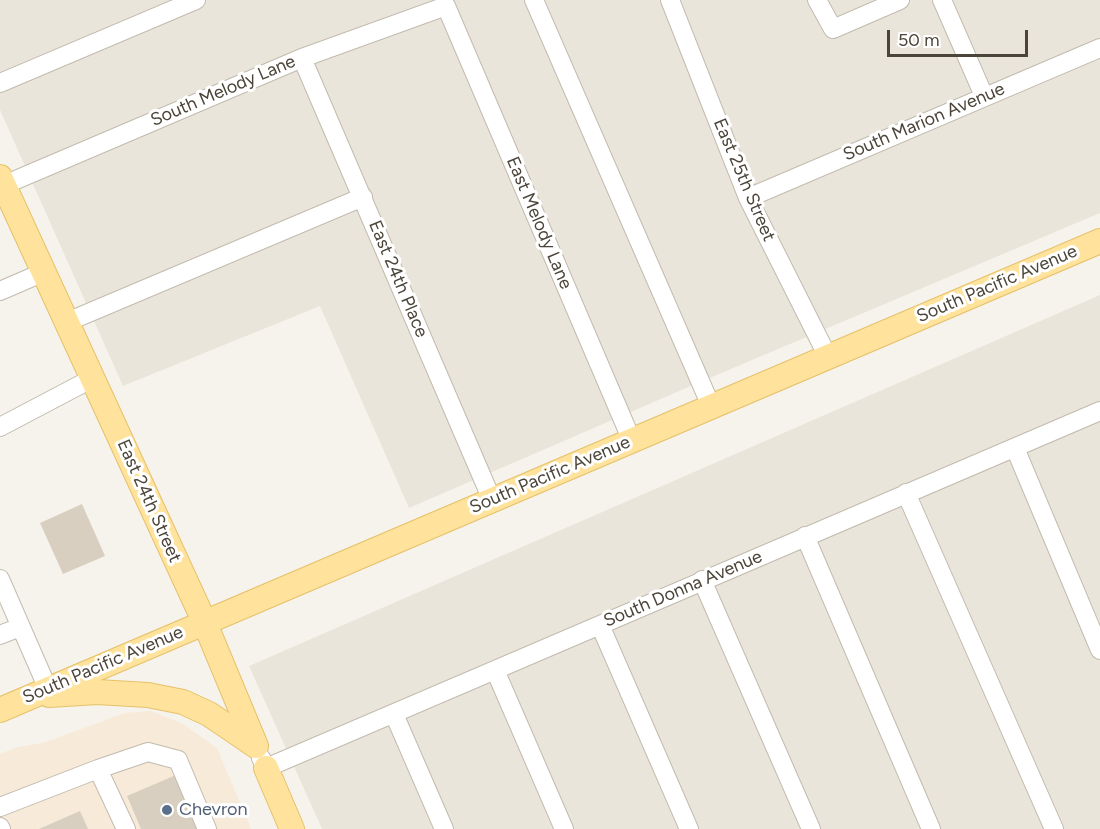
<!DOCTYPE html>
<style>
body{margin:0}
#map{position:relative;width:1100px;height:829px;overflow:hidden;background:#f6f3ec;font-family:Figtree,sans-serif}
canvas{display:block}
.scale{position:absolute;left:887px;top:30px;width:141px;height:27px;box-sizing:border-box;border:3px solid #4b4439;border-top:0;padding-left:8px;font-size:18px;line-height:21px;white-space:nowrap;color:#4b4439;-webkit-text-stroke:4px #fff;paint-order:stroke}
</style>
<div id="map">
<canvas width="1100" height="829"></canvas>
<div class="scale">50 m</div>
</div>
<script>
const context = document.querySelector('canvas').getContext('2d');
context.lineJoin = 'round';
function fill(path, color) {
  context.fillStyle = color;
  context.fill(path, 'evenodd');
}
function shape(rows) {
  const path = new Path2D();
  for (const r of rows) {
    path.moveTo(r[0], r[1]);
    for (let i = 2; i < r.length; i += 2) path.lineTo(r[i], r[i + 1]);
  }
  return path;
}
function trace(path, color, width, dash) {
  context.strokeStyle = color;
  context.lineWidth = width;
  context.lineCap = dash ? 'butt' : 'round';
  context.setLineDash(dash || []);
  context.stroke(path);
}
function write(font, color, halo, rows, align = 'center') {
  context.font = font + ' Figtree,sans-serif';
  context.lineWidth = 6;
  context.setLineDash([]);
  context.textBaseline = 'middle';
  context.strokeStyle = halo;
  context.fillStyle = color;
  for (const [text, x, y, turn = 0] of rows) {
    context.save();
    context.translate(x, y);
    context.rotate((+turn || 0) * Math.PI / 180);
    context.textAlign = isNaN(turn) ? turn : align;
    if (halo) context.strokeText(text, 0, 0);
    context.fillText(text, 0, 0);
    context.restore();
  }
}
const residential = shape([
 [0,0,1100,0,1100,213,693,385,409,508,320,306,123,386,0,110],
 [1100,295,1100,829,322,829,249,666]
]);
const commercial = shape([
 [151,711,183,724,217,748,251,829,0,829,0,754,18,747,43,743,125,713]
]);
const building = shape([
 [82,504,105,556,63,574,40,523],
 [176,775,200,829,141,829,127,796],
 [80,811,88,829,39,829]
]);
const minor = shape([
 [534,0,711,406],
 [670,0,748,198,828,357],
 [817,0,833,29,900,0],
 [942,0,984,96],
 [302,58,492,500],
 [0,83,196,0],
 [4,185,302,58,446,6,632,441],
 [748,198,1100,48],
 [0,291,44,272],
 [67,322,363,197],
 [0,427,93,378],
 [1015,448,1100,650],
 [906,493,1054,829],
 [805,536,931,829],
 [0,579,48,689],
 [702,580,811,829],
 [600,625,689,829],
 [0,635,20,627],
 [495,670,564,829],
 [394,714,444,829],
 [261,758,266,768,1100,411],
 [98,769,126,829],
 [0,807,98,769,148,752,178,760,207,829],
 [0,827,1,829]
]);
const major = shape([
 [0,177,204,621,256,746],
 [49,695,97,692,148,695,183,702,209,714,256,746],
 [0,710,1100,241],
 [266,768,292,829]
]);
const markers = [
 [167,810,6,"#5c6f8a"]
];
const streetNames = [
 ["South Melody Lane",223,91,-23],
 ["South Marion Avenue",924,122,-23],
 ["East 25th Street",744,180,67],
 ["East Melody Lane",539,223,67],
 ["East 24th Place",398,279,67],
 ["South Pacific Avenue",997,284,-23],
 ["South Pacific Avenue",550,475,-23],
 ["East 24th Street",149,501,66],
 ["South Donna Avenue",683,589,-23],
 ["South Pacific Avenue",103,665,-23]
];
const serviceNames = [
 ["Chevron",179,810]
];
fill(residential, '#eae5da');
fill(commercial, '#f7ead8');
fill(building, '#d8cfc1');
trace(minor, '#c2bbae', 20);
trace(major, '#e6c16a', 26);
trace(minor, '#fff', 18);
trace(major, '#ffe39c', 24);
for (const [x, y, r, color] of markers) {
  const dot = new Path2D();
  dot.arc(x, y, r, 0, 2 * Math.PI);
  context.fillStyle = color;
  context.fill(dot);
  trace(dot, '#fff', 2);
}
write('18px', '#4b4439', '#fff', streetNames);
write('18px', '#4e5e75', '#fff', serviceNames, 'left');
</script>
